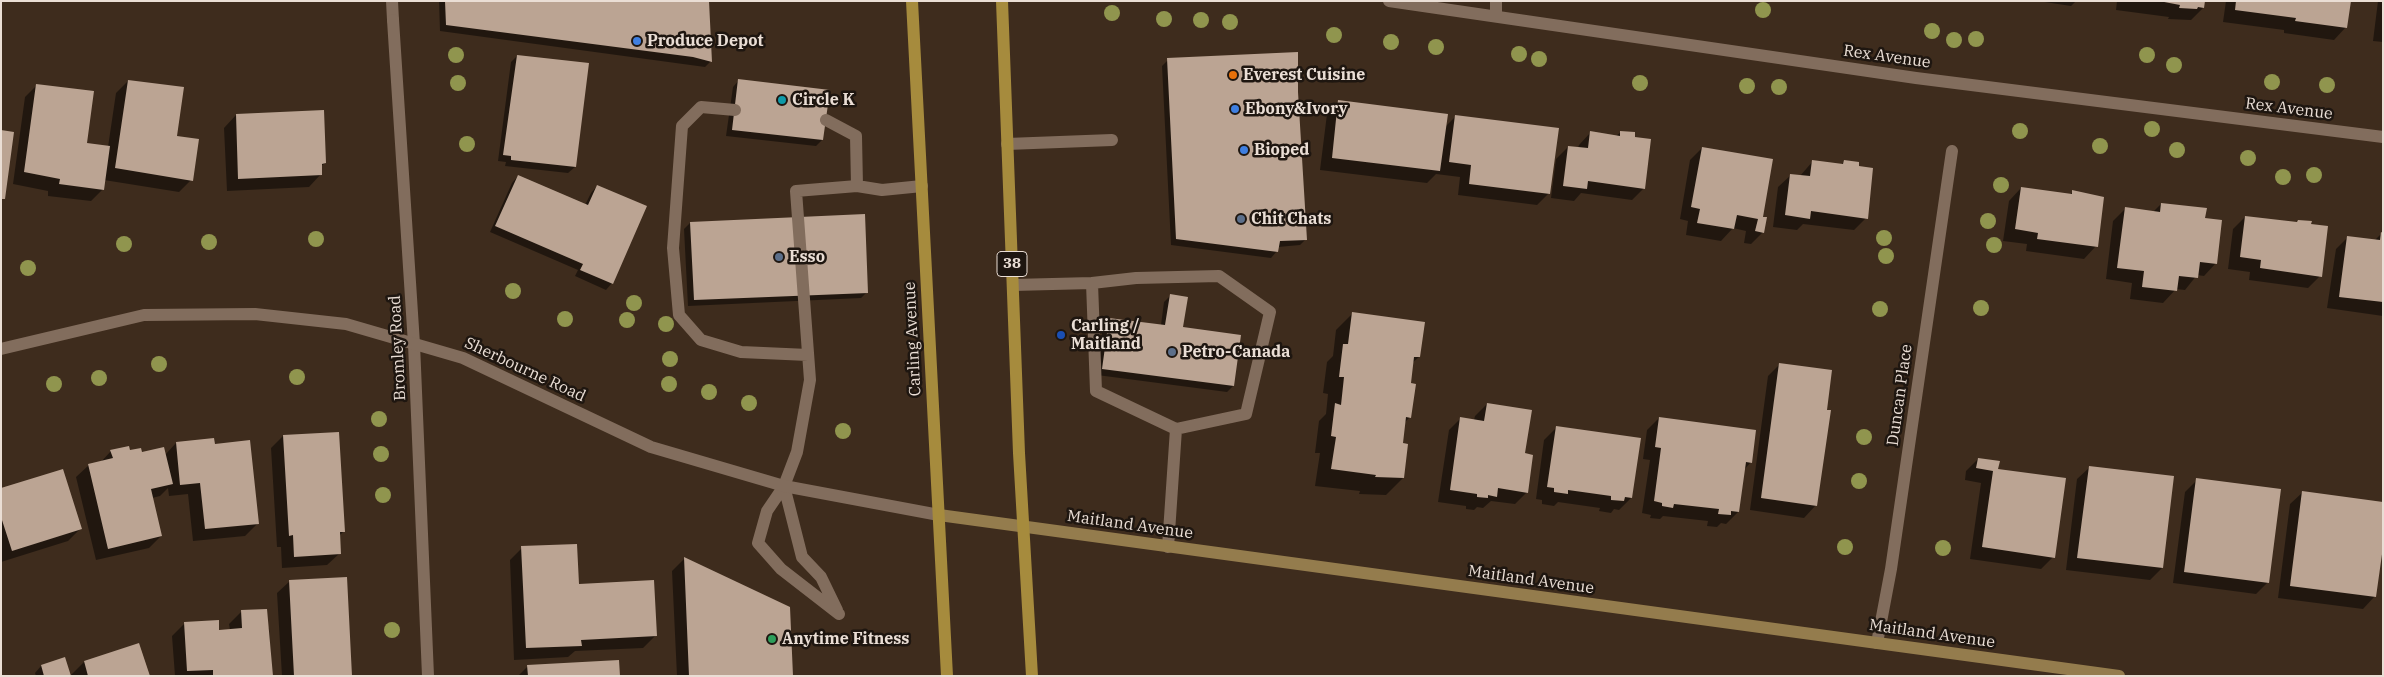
<!DOCTYPE html>
<style>
body{margin:0}
#map{position:relative;width:2384px;height:677px;overflow:hidden;background:#3e2c1d;font-family:"IBM Plex Serif",serif}
canvas{display:block}
.frame{position:absolute;inset:0;border:2px solid #eaded5;pointer-events:none}
</style>
<div id="map">
<canvas width="2384" height="677"></canvas>
<div class="frame"></div>
</div>
<script>
const context = document.querySelector('canvas').getContext('2d');
context.lineJoin = 'round';
function fill(path, color) {
  context.fillStyle = color;
  context.fill(path, 'evenodd');
}
function shape(rows) {
  const path = new Path2D();
  for (const r of rows) {
    path.moveTo(r[0], r[1]);
    for (let i = 2; i < r.length; i += 2) path.lineTo(r[i], r[i + 1]);
  }
  return path;
}
function trace(path, color, width, dash) {
  context.strokeStyle = color;
  context.lineWidth = width;
  context.lineCap = dash ? 'butt' : 'round';
  context.setLineDash(dash || []);
  context.stroke(path);
}
function write(font, color, halo, rows, align = 'center') {
  context.font = font + ' "IBM Plex Serif",serif';
  context.lineWidth = 5;
  context.setLineDash([]);
  context.textBaseline = 'middle';
  context.strokeStyle = halo;
  context.fillStyle = color;
  for (const [text, x, y, turn = 0] of rows) {
    context.save();
    context.translate(x, y);
    context.rotate((+turn || 0) * Math.PI / 180);
    context.textAlign = isNaN(turn) ? turn : align;
    if (halo) context.strokeText(text, 0, 0);
    context.fillText(text, 0, 0);
    context.restore();
  }
}
const shadow = shape([
 [439,1,708,1,711,61,705,67,440,31],
 [2038,1,2076,1,2071,6],
 [2117,1,2204,1,2203,8,2191,20,2168,19,2169,17,2116,10],
 [2226,1,2350,1,2346,27,2334,40,2284,33,2284,30,2223,22],
 [2378,1,2383,1,2383,42,2373,41],
 [517,56,587,65,575,167,568,173,505,166,506,162,498,161,511,62],
 [1168,60,1296,92,1306,239,1300,245,1278,247,1277,251,1271,258,1171,245,1162,66],
 [739,80,822,140,816,146,726,136,733,87],
 [128,81,176,137,191,180,179,192,104,180,103,189,91,201,48,196,48,191,13,184,25,97,37,85,85,144,108,147,116,93],
 [1339,102,1445,127,1456,116,1549,193,1537,205,1458,195,1460,177,1436,174,1427,183,1320,170,1327,114],
 [236,115,325,163,320,167,321,174,309,187,227,191,224,128],
 [1591,132,1616,136,1621,132,1644,188,1632,200,1581,193,1574,201,1551,198,1556,159,1568,147,1578,148,1579,145],
 [1702,148,1762,218,1763,232,1751,244,1744,243,1746,231,1733,228,1721,241,1686,235,1688,221,1680,219,1690,160],
 [1813,161,1841,165,1845,161,1866,218,1854,230,1803,224,1797,230,1773,227,1778,187,1791,175,1800,176],
 [518,176,585,205,591,193,597,186,612,283,606,290,575,276,578,270,490,232,512,183],
 [2021,188,2069,195,2073,192,2096,246,2084,259,2026,251,2027,244,2003,241,2009,201],
 [2161,204,2204,219,2216,263,2204,276,2197,275,2185,290,2176,289,2163,303,2130,299,2132,283,2106,279,2113,221,2125,209,2153,212],
 [2245,217,2320,276,2308,288,2249,280,2250,272,2228,269,2233,229],
 [690,223,867,292,861,298,688,306,684,229],
 [2381,234,2383,316,2327,308,2336,249,2348,237,2374,241],
 [1170,296,1182,328,1233,386,1227,392,1097,375,1103,325,1109,319,1161,325,1164,302],
 [1353,313,1419,357,1412,363,1409,384,1410,417,1404,423,1402,445,1403,478,1386,495,1359,494,1360,491,1315,486,1320,453,1315,453,1319,421,1326,414,1328,394,1323,393,1327,362,1333,356,1336,330],
 [1780,364,1816,505,1804,518,1750,510,1768,376],
 [1487,404,1524,454,1527,492,1515,504,1491,501,1483,508,1477,507,1474,510,1466,509,1466,506,1438,502,1449,430,1461,418,1474,420,1475,416],
 [1659,418,1751,462,1744,470,1738,512,1726,524,1721,523,1717,527,1707,526,1708,521,1663,516,1660,519,1650,518,1651,515,1642,513,1650,460,1643,459,1647,430],
 [1556,428,1631,498,1619,510,1614,509,1611,513,1599,511,1600,508,1558,502,1554,506,1542,504,1542,500,1536,499,1544,440],
 [338,433,343,532,339,536,340,553,327,565,282,568,281,547,277,547,271,448,283,436],
 [176,443,257,524,245,536,193,541,188,494,169,496,168,488,160,496,152,498,161,536,149,548,96,560,76,477,89,465,100,463,111,451,165,455],
 [1978,459,1997,470,2053,557,2041,569,1970,559,1981,483,1965,480,1966,471],
 [2090,467,2162,568,2150,580,2066,570,2077,479],
 [2197,480,2268,582,2256,594,2173,583,2185,492],
 [1,490,80,529,68,541,1,562],
 [2303,492,2375,596,2363,609,2278,598,2290,504],
 [522,548,578,585,655,636,643,648,575,651,568,657,514,660,510,560],
 [684,559,791,676,677,676,672,571],
 [290,581,351,676,282,676,277,593],
 [241,612,269,628,272,676,175,676,172,636,185,623,218,631,230,630,229,624],
 [138,645,148,676,36,676,35,673,41,666,64,659,70,676,84,662],
 [528,666,618,676,518,676]
]);
const building = shape([
 [445,1,709,1,712,62,693,57,446,25],
 [2159,1,2205,1,2204,8,2198,7,2197,9,2179,8,2180,5],
 [2236,1,2351,1,2347,28,2295,21,2296,18,2235,10],
 [1298,52,1298,92,1307,240,1280,241,1278,252,1176,239,1167,58],
 [517,55,589,63,576,167,511,160,511,156,503,155],
 [738,79,830,90,823,140,732,130],
 [128,80,184,87,177,136,199,139,193,181,115,168],
 [36,84,94,91,87,143,110,146,104,190,59,184,60,179,24,172],
 [1338,100,1448,114,1440,171,1332,158],
 [324,110,326,163,322,164,322,175,238,179,236,114],
 [1455,115,1559,128,1550,194,1469,184,1471,165,1449,162],
 [1,130,14,132,5,199,1,199],
 [1590,131,1620,136,1620,131,1635,132,1635,137,1651,139,1645,189,1588,181,1587,189,1563,186,1568,146,1588,148],
 [1702,147,1773,159,1763,217,1767,217,1764,233,1755,231,1758,219,1737,215,1734,229,1697,223,1700,209,1691,207],
 [1812,160,1843,164,1844,160,1859,162,1859,166,1873,168,1868,219,1811,211,1810,219,1785,215,1790,174,1810,176],
 [518,175,588,205,597,185,647,206,613,284,580,270,583,264,495,226],
 [2021,187,2072,194,2072,190,2104,197,2098,247,2037,239,2038,233,2015,229],
 [2161,203,2207,208,2205,218,2222,220,2217,264,2200,262,2198,278,2179,276,2177,291,2142,287,2144,271,2117,268,2125,207,2160,212],
 [865,214,868,293,694,300,690,222],
 [2245,216,2297,222,2298,220,2312,221,2311,224,2328,226,2322,277,2260,268,2261,260,2240,257],
 [2381,232,2383,233,2383,302,2339,297,2347,236,2380,240],
 [1170,294,1188,297,1183,327,1241,335,1234,386,1102,369,1109,318,1165,325],
 [1352,312,1425,322,1420,357,1414,357,1411,383,1416,384,1411,418,1406,417,1403,443,1408,444,1404,478,1375,477,1376,475,1331,469,1336,437,1331,436,1335,403,1341,405,1344,377,1339,377,1343,344,1348,344],
 [1779,363,1832,370,1827,410,1831,410,1817,506,1761,498],
 [1487,403,1532,410,1525,453,1533,455,1528,493,1498,488,1497,497,1488,495,1488,498,1477,497,1477,494,1450,490,1460,417,1484,421],
 [1659,417,1756,430,1752,463,1746,462,1739,512,1731,511,1731,515,1718,514,1719,509,1674,504,1673,508,1662,506,1662,503,1654,501,1661,448,1655,447],
 [1556,426,1641,438,1632,498,1625,497,1624,501,1611,500,1611,496,1568,490,1568,494,1554,492,1554,488,1547,487],
 [339,432,345,532,340,532,341,554,294,557,293,535,289,536,283,435],
 [214,438,215,444,250,440,259,524,205,529,200,483,180,485,176,442],
 [129,446,130,450,141,448,142,452,164,447,173,484,151,489,162,536,108,549,88,464,113,458,110,450],
 [1978,458,2000,461,1998,469,2066,478,2055,558,1982,547,1993,471,1976,468],
 [2089,466,2174,476,2163,568,2077,558],
 [63,469,82,529,12,551,1,517,1,488],
 [2196,478,2281,489,2269,583,2184,572],
 [2302,491,2383,502,2383,547,2376,597,2290,586],
 [577,544,579,584,654,580,657,636,581,640,582,646,526,648,521,546],
 [684,557,790,607,793,676,689,676],
 [347,577,352,676,294,676,289,580],
 [267,609,273,676,213,676,213,670,187,671,184,622,219,620,219,630,242,628,241,610],
 [139,643,150,676,88,676,84,661],
 [65,657,71,676,44,676,41,665],
 [619,660,620,676,528,676,527,665]
]);
const service = shape([
 [392,1,393,20],
 [735,110,701,107,682,126,673,248,679,315,701,340,741,352,808,355],
 [826,120,856,136,857,186],
 [1007,144,1112,140],
 [1092,283,1136,278,1219,276,1270,312,1246,414,1176,429],
 [1013,285,1092,283,1096,391,1176,429,1168,547],
 [784,486,802,557,821,577,837,610],
 [839,614,781,569,758,543,767,511,784,486,797,452,810,380,796,191,857,186,882,190,922,186]
]);
const minor = shape([
 [1389,1,1916,78,2383,137],
 [1496,1,1496,16],
 [393,20,414,344,428,676],
 [1877,643,1891,569,1952,151]
]);
const tertiary = shape([
 [1,349,144,315,255,314,346,324,463,358,651,447,784,486,939,515]
]);
const secondary = shape([
 [939,515,2119,676]
]);
const primary = shape([
 [912,1,947,676],
 [1002,1,1019,453,1032,676]
]);
const trees = [
 [1763,10],
 [1112,13],
 [1164,19],
 [1201,20],
 [1230,22],
 [1932,31],
 [1334,35],
 [1976,39],
 [1954,40],
 [1391,42],
 [1436,47],
 [1519,54],
 [456,55],
 [2147,55],
 [1539,59],
 [2174,65],
 [2272,82],
 [458,83],
 [1640,83],
 [2327,85],
 [1747,86],
 [1779,87],
 [2152,129],
 [2020,131],
 [467,144],
 [2100,146],
 [2177,150],
 [2248,158],
 [2314,175],
 [2283,177],
 [2001,185],
 [1988,221],
 [1884,238],
 [316,239],
 [209,242],
 [124,244],
 [1994,245],
 [1886,256],
 [28,268],
 [513,291],
 [634,303],
 [1981,308],
 [1880,309],
 [565,319],
 [627,320],
 [666,324],
 [670,359],
 [159,364],
 [297,377],
 [99,378],
 [54,384],
 [669,384],
 [709,392],
 [749,403],
 [379,419],
 [843,431],
 [1864,437],
 [381,454],
 [1859,481],
 [383,495],
 [1845,547],
 [1943,548],
 [392,630]
];
const markers = [
 [637,41,5,"#3f7fe0"],
 [1233,75,5,"#e8710a"],
 [782,100,5,"#0f9aa8"],
 [1235,109,5,"#3f7fe0"],
 [1244,150,5,"#3f7fe0"],
 [1241,219,5,"#5c6f8a"],
 [779,257,5,"#5c6f8a"],
 [1061,335,5,"#1a4fb4"],
 [1172,352,5,"#5c6f8a"],
 [772,639,5,"#2e9e5b"]
];
const shields = [
 [1012,264,30]
];
const shieldNames = [
 ["38",1012,264]
];
const poiNames = [
 ["Produce Depot",647,41],
 ["Everest Cuisine",1243,75],
 ["Circle K",792,100],
 ["Ebony&Ivory",1245,109],
 ["Bioped",1254,150],
 ["Chit Chats",1251,219],
 ["Esso",789,257],
 ["Carling /",1071,326],
 ["Maitland",1071,344],
 ["Petro-Canada",1182,352],
 ["Anytime Fitness",782,639]
];
const streetNames = [
 ["Rex Avenue",1887,57,8],
 ["Rex Avenue",2289,109,7],
 ["Carling Avenue",913,339,-93],
 ["Bromley Road",398,348,-93],
 ["Sherbourne Road",525,370,25],
 ["Duncan Place",1900,395,-82],
 ["Maitland Avenue",1130,525,8],
 ["Maitland Avenue",1531,580,8],
 ["Maitland Avenue",1932,634,8]
];
fill(shadow, '#0007');
fill(building, '#bba493');
trace(service, '#826d5d', 12);
trace(minor, '#826d5d', 12);
trace(tertiary, '#826d5d', 12);
trace(secondary, '#947c4d', 12);
trace(primary, '#a68b3d', 12);
context.fillStyle = '#90954e';
for (const [x, y] of trees) {
  context.beginPath();
  context.arc(x, y, 8, 0, 2 * Math.PI);
  context.fill();
}
for (const [x, y, r, color] of markers) {
  const dot = new Path2D();
  dot.arc(x, y, r, 0, 2 * Math.PI);
  context.fillStyle = color;
  context.fill(dot);
  trace(dot, '#1e1610', 2);
}
for (const [x, y, w] of shields) {
  const box = new Path2D();
  box.roundRect(x - w / 2, y - 12.5, w, 25, 4);
  context.fillStyle = '#1e1610';
  context.fill(box);
  trace(box, '#eaded5', 1);
}
write('bold 15px', '#eaded5', null, shieldNames);
write('bold 16px', '#eaded5', '#1e1610', poiNames, 'left');
write('16px', '#eaded5', '#1e1610', streetNames);
</script>
